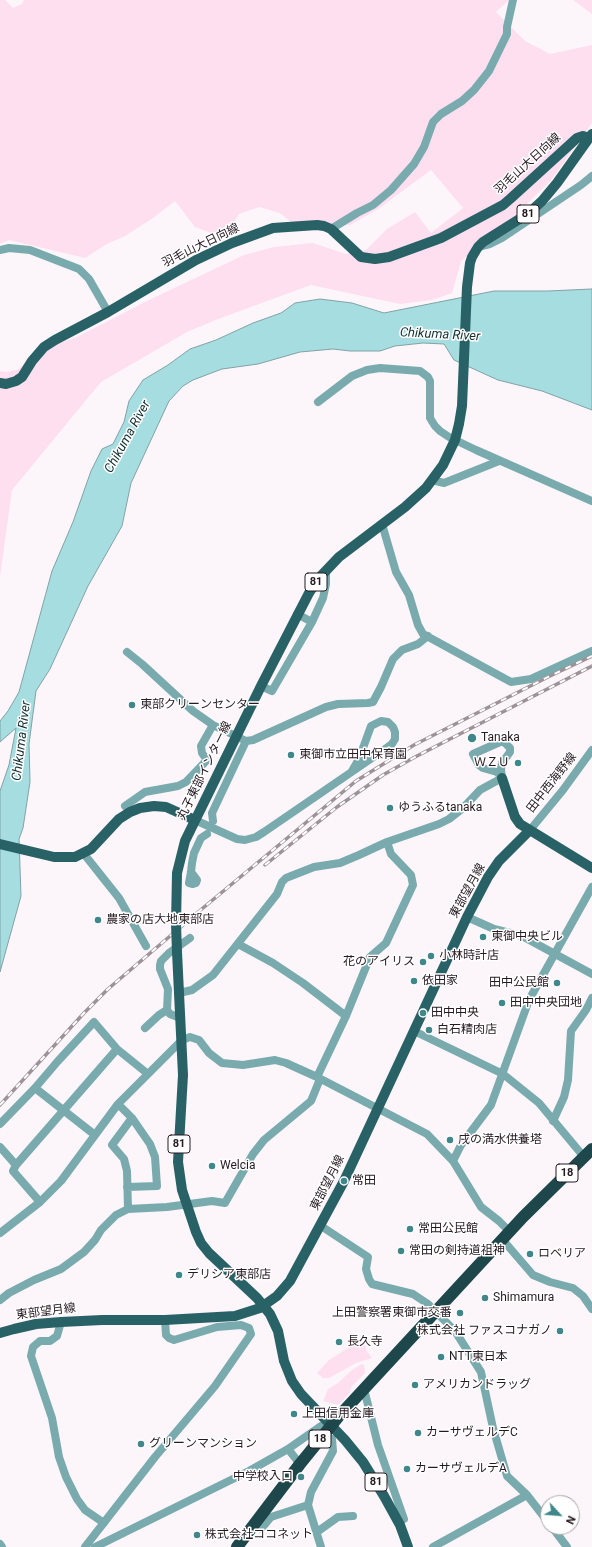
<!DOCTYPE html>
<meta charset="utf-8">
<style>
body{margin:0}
#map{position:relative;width:592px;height:1547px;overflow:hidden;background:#fcf5f9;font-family:Roboto,sans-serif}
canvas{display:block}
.north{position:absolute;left:540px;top:1495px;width:40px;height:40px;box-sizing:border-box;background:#fff;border:1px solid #a8a3a6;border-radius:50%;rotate:116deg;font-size:11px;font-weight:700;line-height:16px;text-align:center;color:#261920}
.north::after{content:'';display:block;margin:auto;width:14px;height:18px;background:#3f878b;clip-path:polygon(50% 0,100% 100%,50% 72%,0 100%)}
</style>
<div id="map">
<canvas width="592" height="1547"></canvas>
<div class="north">N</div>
</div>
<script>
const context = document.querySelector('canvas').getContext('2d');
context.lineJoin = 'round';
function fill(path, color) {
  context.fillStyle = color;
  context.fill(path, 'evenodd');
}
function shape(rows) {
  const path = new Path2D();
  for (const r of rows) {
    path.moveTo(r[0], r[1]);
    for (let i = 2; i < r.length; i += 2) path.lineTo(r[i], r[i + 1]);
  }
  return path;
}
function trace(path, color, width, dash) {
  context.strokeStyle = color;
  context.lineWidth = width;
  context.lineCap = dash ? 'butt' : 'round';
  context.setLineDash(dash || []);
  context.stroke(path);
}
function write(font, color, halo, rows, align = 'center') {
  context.font = font + ' Roboto,"Noto Sans JP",sans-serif';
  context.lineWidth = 3;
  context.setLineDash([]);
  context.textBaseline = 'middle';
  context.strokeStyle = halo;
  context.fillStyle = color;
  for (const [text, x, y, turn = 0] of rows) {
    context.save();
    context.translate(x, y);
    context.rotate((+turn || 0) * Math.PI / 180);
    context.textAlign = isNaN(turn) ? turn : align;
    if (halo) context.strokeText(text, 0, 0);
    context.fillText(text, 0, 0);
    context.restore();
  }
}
const green = shape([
 [0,0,5,0,13,8,22,4,24,0,509,0,496,12,525,41,550,54,592,45,592,123,552,179,512,219,461,261,452,293,432,300,400,304,311,285,218,319,187,332,101,382,12,490,0,577,0,371,6,372,17,370,41,350,77,337,149,300,244,255,274,247,313,243,346,254,366,250,387,229,415,212,431,233,463,208,431,170,378,209,350,225,292,223,280,213,259,207,239,214,224,238,195,227,175,201,153,218,125,236,107,244,85,258,9,240,0,244],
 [573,0,592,0,592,14],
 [365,1341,366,1350,372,1358,356,1363,329,1378,323,1378,317,1373,329,1360,348,1348],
 [362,1364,364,1365,365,1373,352,1386,349,1394,338,1405,323,1401,328,1389,338,1383,352,1370]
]);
const water = shape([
 [592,289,592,410,542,391,498,380,454,360,444,344,423,343,395,346,380,351,350,351,333,349,300,352,258,364,222,369,193,380,183,386,169,401,131,483,122,526,88,586,50,669,36,691,29,744,30,782,23,828,19,839,21,896,0,972,0,791,9,765,16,728,0,742,0,721,8,711,19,692,52,571,73,522,91,471,102,449,113,444,124,422,129,401,143,380,168,365,190,349,216,340,253,323,281,313,295,303,320,299,352,303,384,313,494,291,548,291,592,289]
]);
const minor = shape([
 [331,229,357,213,373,205,391,190,414,164,424,147,433,122,441,114,462,101,474,90,489,71,507,34,507,27,513,0],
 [478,247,490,244,502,238,581,185,592,176],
 [0,250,9,248,30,250,79,269,89,279,108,312],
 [318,402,352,376,367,370,380,368,420,371,428,377,430,381,430,418,435,426,440,431,449,437,476,450,592,501],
 [432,480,444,483,499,461],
 [382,524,396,572,409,595,418,625,423,634,511,682,531,679,592,651],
 [297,614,312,622],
 [127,652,142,664,193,711,213,725,246,741,253,740,326,707,338,704,368,703,373,702,381,687,393,659,402,650,418,644,428,636],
 [261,686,272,691,312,622,323,598,326,584,326,571],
 [500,742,504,742,510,748,510,752,502,763,501,769,502,778,497,772,483,768,479,765,473,754,500,742],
 [125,806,145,792,178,786,186,782,207,760,202,753,201,746,213,725],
 [195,820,237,839,245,840,256,837,264,832,388,747,392,744,395,739,395,732,393,727,388,722,381,721,371,726,359,759,352,771],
 [213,821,212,813,246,741],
 [530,830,563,790,592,750],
 [84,854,119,898,146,946],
 [191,872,197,880,196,883,193,884,189,883,191,872,192,863,194,853,201,838,207,834],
 [467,917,494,929,522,936,592,974],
 [238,944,273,963,303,983,346,1016],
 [179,993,192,990,213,975,277,894,282,882,286,878,314,867,340,863,359,855,387,842,439,824,449,819,463,808,480,790,502,778],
 [180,1018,170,1014,167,1010,168,989,160,969,160,965,161,961,169,953,190,938],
 [145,1028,159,1015,167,1010],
 [414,1031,503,1074,539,1103,584,1157],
 [317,1077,346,1016,370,957,386,943,413,885,411,875,391,854,387,842],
 [35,1088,95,1135],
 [118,1104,132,1118,150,1144,155,1157,157,1186,127,1187],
 [553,1121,564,1097,568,1080,571,1031,586,1010,592,998],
 [0,1124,35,1088,58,1061,94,1022,117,1049,148,1074],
 [0,1147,16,1165],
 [453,1161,461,1145,491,1105,529,1000,592,887],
 [40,1202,13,1171,16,1165,117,1049],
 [128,1209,127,1171,124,1159,112,1145,132,1118],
 [321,1226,368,1257,366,1269,369,1279,372,1284,413,1294,428,1304,455,1331,481,1372,493,1428,507,1476,527,1495,548,1522],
 [0,1233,40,1202,61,1181,118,1104,182,1040,190,1037,199,1040,209,1053,222,1063,243,1065,275,1060,286,1063,317,1077,427,1134,453,1161,481,1207,499,1221,509,1231],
 [502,1239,533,1275,550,1282,573,1288,583,1296,592,1309],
 [0,1300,9,1293,34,1280,61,1269,84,1252,95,1240,101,1230,116,1215,128,1209,167,1207,212,1201,225,1203,253,1154,264,1140,311,1101,320,1079],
 [61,1322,57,1336,50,1341,40,1341,33,1347,31,1356,52,1418,59,1457,66,1477,77,1499,85,1510,104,1523],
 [364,1389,378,1445,404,1519,397,1521],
 [288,1449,300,1464],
 [552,1527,567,1547],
 [261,1529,271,1517,308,1505],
 [317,1532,338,1517,353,1516],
 [0,1544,2,1547],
 [85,1547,155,1457,215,1386,251,1334,249,1328,241,1325,217,1327,174,1340,169,1338,166,1335,165,1320],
 [95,1547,249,1471,288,1449,321,1426],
 [321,1547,308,1505,311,1492,333,1451,332,1439],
 [433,1547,527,1495]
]);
const major = shape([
 [0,383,6,384,16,381,22,377,32,361,44,347,55,340,108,312,196,260,232,243,273,228,317,225,324,226,331,229,361,257,375,259,389,257,441,238,503,205,510,199,577,138,583,136,589,138],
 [502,778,515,817,520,824,592,868],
 [0,844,54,857,75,857,91,849,119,819,130,812,140,808,154,806,166,807,195,820],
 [176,924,177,873,185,841,261,686,309,593,319,578,339,557,405,507,426,488,443,465,455,440,459,424,462,406,467,287,470,263,472,257,478,247,483,242,529,213,542,201,557,183,592,134],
 [177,952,183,1075,178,1162,182,1190,196,1232,201,1243,209,1253,257,1298,270,1314,278,1331,284,1361,292,1381,301,1394,345,1440,363,1462,384,1496,400,1525,408,1547],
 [0,1333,14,1329,36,1324,61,1322,102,1320,165,1320,235,1316,260,1308,277,1296,290,1281,344,1181,467,917,488,877,499,861,530,830]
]);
const highway = shape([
 [237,1547,300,1464,339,1416,523,1217,592,1149]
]);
const rail = shape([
 [265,865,337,807,383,775,415,757,592,666],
 [0,1105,84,1013,108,989,203,908,356,781,414,745,550,676,592,656]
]);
const majorBridge = shape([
 [176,924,177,952]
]);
const markers = [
 [132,705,4,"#3f878b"],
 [472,738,5,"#3f878b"],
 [291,755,4,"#3f878b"],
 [518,763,4,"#3f878b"],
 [390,808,4,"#3f878b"],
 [98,920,4,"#3f878b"],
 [483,937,4,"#3f878b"],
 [431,956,4,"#3f878b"],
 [423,962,4,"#3f878b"],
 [414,981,4,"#3f878b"],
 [557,983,4,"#3f878b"],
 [502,1003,4,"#3f878b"],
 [423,1013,4,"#3f878b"],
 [429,1030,4,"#3f878b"],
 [450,1140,4,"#3f878b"],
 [212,1166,4,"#3f878b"],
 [344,1181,4,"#3f878b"],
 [410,1229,4,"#3f878b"],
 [401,1251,4,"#3f878b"],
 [530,1254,4,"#3f878b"],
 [179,1275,4,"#3f878b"],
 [485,1298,4,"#3f878b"],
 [460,1313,4,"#3f878b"],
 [560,1331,4,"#3f878b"],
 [339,1342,4,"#3f878b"],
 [441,1357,4,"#3f878b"],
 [415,1385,4,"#3f878b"],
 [294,1414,4,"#3f878b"],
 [418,1433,4,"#3f878b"],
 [141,1444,4,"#3f878b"],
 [407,1469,4,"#3f878b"],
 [301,1477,4,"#3f878b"],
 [197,1535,4,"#3f878b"]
];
const shields = [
 [528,214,22],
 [316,582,22],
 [179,1144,22],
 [567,1173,22],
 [320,1439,22],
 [376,1482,22]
];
const shieldNames = [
 ["81",528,214],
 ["81",316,582],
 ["81",179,1144],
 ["18",567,1173],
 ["18",320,1439],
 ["81",376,1482]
];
const streetNames = [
 ["羽毛山大日向線",528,164,-42],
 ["羽毛山大日向線",201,246,-26],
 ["丸子東部インター線",205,771,-64],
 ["田中西海野線",552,783,-52],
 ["東部望月線",468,891,-61],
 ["東部望月線",328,1183,-63],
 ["東部望月線",46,1312,-7]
];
const poiNames = [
 ["東部クリーンセンター",140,705],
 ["Tanaka",481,738],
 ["東御市立田中保育園",299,755],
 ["ＷＺＵ",510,763,"right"],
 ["ゆうふるtanaka",398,808],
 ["農家の店大地東部店",106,920],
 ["東御中央ビル",491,937],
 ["小林時計店",439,956],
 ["花のアイリス",415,962,"right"],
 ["依田家",422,981],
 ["田中公民館",549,983,"right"],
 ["田中中央団地",510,1003],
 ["田中中央",431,1013],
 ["白石精肉店",437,1030],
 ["戌の満水供養塔",458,1140],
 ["Welcia",220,1166],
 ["常田",352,1181],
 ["常田公民館",418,1229],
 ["常田の剣持道祖神",409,1251],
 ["ロベリア",538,1254],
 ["デリシア東部店",187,1275],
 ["Shimamura",493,1298],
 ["上田警察署東御市交番",452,1313,"right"],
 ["株式会社 ファスコナガノ",552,1331,"right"],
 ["長久寺",347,1342],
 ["NTT東日本",449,1357],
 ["アメリカンドラッグ",423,1385],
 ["上田信用金庫",302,1414],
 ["カーサヴェルデC",426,1433],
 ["グリーンマンション",149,1444],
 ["カーサヴェルデA",415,1469],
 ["中学校入口",293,1477,"right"],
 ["株式会社ココネット",205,1535]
];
const waterNames = [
 ["Chikuma River",440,335,3],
 ["Chikuma River",128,437,-61],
 ["Chikuma River",22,741,-83]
];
fill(green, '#fedff0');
fill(water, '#a6dde0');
trace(water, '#80a2a6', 1);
trace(minor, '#79aaad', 8);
trace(major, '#296266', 10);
trace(highway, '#1d474a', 12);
trace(rail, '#9c9297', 3.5);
trace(rail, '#fff', 2, [6]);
trace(majorBridge, '#296266', 10);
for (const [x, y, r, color] of markers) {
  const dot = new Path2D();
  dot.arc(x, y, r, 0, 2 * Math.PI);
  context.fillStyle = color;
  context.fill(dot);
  trace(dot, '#fff', 1.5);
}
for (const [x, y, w] of shields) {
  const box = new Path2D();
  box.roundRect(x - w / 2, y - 9, w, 18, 3);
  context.fillStyle = '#fff';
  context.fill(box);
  trace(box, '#261920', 1);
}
write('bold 11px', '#261920', null, shieldNames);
write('12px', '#261920', '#fff', streetNames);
write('12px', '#261920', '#fff', poiNames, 'left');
write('italic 13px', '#133031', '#fff', waterNames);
</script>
